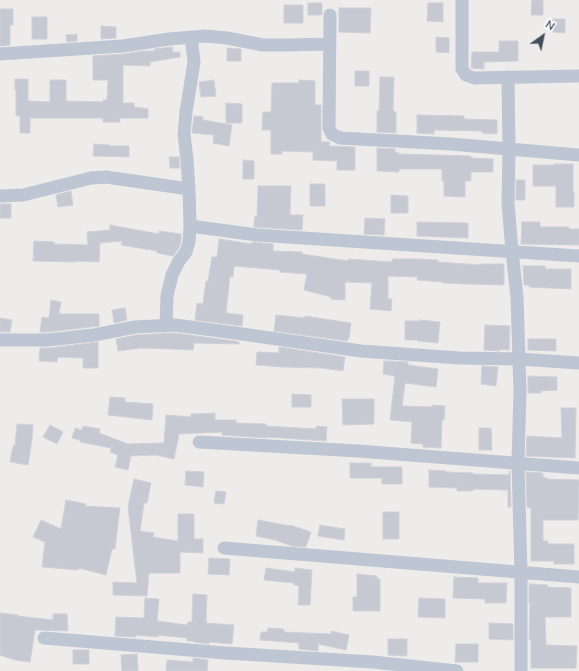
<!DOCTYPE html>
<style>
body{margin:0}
#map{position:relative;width:579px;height:671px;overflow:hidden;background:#eeebeb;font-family:"Nunito Sans",sans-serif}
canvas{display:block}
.north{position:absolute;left:523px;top:16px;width:40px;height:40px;-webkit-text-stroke:3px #fff;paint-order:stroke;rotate:33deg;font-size:11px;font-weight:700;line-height:16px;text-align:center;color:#434d59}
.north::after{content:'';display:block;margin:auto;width:14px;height:18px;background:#434d59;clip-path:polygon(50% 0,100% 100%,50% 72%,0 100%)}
</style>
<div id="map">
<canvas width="579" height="671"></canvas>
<div class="north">N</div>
</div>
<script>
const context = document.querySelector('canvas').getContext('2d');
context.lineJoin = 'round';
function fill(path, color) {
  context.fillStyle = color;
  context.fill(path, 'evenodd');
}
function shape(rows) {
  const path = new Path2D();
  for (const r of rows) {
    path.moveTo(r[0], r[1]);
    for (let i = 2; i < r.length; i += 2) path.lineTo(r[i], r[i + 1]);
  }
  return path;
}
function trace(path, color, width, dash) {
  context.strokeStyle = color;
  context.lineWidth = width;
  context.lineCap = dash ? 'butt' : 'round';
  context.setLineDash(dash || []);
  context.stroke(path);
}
const building = shape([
 [532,0,543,0,543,15,531,15,532,0],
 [308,3,322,3,322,15,308,15,308,3],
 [428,3,443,3,443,22,427,21,428,3],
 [284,5,303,5,303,23,284,23,284,5],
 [339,8,371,8,370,33,339,32,339,8],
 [0,9,13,9,13,25,10,25,10,45,0,46,0,9],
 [32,17,47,17,47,39,32,39,32,17],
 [553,19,565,19,565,33,553,32,553,19],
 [101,26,116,27,116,38,101,39,101,26],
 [77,34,77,41,67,42,66,35,77,34],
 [436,37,449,38,449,53,436,52,436,37],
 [499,41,518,41,518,61,484,62,484,69,471,68,472,52,499,52,499,41],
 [172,47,173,52,180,52,180,57,150,62,150,66,123,65,123,103,134,103,134,107,148,109,148,118,120,118,120,122,103,122,103,118,30,118,30,133,20,133,20,116,16,116,16,90,15,90,15,79,28,79,28,101,50,102,50,80,66,80,66,101,103,102,103,100,107,100,108,80,93,80,93,56,124,54,142,51,155,51,154,49,172,47],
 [227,48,241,49,241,61,227,61,227,48],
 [355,71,369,71,369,86,355,86,355,71],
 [380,77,394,77,393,111,396,112,396,133,377,132,377,111,379,111,380,77],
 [214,80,216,96,201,97,199,82,214,80],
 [299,80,315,81,315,105,321,105,321,142,330,142,329,146,355,147,355,170,337,170,337,161,313,160,313,152,282,151,282,154,271,154,271,130,262,130,263,112,271,112,272,83,299,83,299,80],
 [226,103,242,104,242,123,226,123,226,103],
 [417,115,464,116,464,119,497,120,497,134,482,133,482,131,434,130,434,134,417,133,417,115],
 [194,116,203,117,203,120,232,125,229,146,213,143,214,135,192,133,194,116],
 [94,144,110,145,109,146,129,146,129,157,93,156,94,144],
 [377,148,395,149,395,152,399,153,399,154,471,156,471,158,493,159,493,172,471,172,471,181,465,181,465,197,444,196,444,181,442,181,442,169,399,169,399,172,377,171,377,148],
 [169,157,179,157,180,168,170,168,169,157],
 [243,160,254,161,254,179,243,179,243,160],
 [555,164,573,164,573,192,574,192,574,207,556,207,556,186,533,186,533,165,555,165,555,164],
 [516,180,525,180,525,200,516,200,516,180],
 [310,184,325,184,325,206,310,206,310,184],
 [258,186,291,186,290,215,303,215,302,230,254,227,255,216,257,216,258,186],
 [71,191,73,205,58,207,56,195,71,191],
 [391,195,408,196,408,213,391,213,391,195],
 [0,204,11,204,11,218,0,218,0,204],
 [365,218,385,219,384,235,364,234,365,218],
 [417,222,468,223,468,238,417,236,417,222],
 [522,222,540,222,540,227,569,227,569,229,579,229,579,245,521,244,522,222],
 [110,225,159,234,159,231,181,234,181,241,179,248,173,256,157,253,157,251,121,245,122,241,100,243,99,262,76,261,76,262,33,261,34,241,54,242,54,244,88,245,87,232,110,230,110,225],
 [219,239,252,244,252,242,273,244,273,251,302,252,302,254,348,261,348,259,392,262,392,259,418,259,438,260,438,262,480,265,480,264,504,264,504,285,467,284,443,283,443,282,417,280,418,277,388,276,388,299,392,299,391,311,370,309,372,283,345,282,345,300,331,299,331,297,304,290,307,274,280,272,280,270,234,266,233,277,230,276,226,313,243,315,242,326,195,320,197,303,203,304,206,281,208,281,212,257,217,257,219,239],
 [523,266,545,266,545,269,571,269,571,289,529,287,529,285,524,285,523,266],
 [51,300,61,302,59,314,99,314,99,326,48,332,40,332,42,317,49,318,51,300],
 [125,308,127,320,114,323,112,310,125,308],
 [276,315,305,318,305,316,351,323,349,338,348,338,347,341,274,331,276,315],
 [0,318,12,320,10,332,0,332,0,318],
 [420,320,440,322,438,343,418,341,418,340,405,340,405,321,420,321,420,320],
 [485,325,510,326,509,350,500,349,500,351,484,350,485,325],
 [175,333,234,341,239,342,239,344,194,343,193,350,172,349,141,348,118,351,116,339,136,335,175,333],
 [528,339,556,339,556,351,528,350,528,339],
 [98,342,98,368,83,368,83,358,58,357,57,362,39,361,40,348,49,348,98,342],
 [279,347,345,357,343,371,322,368,282,367,256,365,257,352,279,353,279,347],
 [384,361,408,362,408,365,438,369,436,387,405,383,402,406,432,407,432,405,445,406,444,420,442,420,441,448,423,447,423,444,411,443,412,422,390,420,395,376,383,374,384,361],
 [482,366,498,367,496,386,481,384,482,366],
 [528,376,557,377,557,390,541,391,541,393,528,393,528,376],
 [292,394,311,395,311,407,292,407,292,394],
 [110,397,125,398,125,402,153,404,152,420,134,418,108,415,110,397],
 [342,399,374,399,374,424,343,425,342,399],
 [561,408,576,408,575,458,526,456,527,436,562,438,561,408],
 [215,413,215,420,236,420,236,423,266,424,266,426,316,429,316,426,327,427,326,441,266,437,266,438,222,435,222,432,179,434,174,459,156,455,131,456,128,470,115,467,118,455,110,452,111,448,80,442,80,440,72,438,75,428,82,430,83,426,100,429,99,433,128,444,164,443,166,415,191,417,191,414,215,413],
 [17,424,33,425,32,439,28,465,10,462,13,446,15,446,17,424],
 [50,425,63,432,57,444,43,437,50,425],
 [479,428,491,428,492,450,479,450,479,428],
 [350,463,371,463,371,467,402,467,402,484,382,484,382,478,350,478,350,463],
 [429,470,446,471,446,472,473,473,473,474,509,475,509,471,510,471,511,507,508,507,508,490,473,489,473,491,457,491,457,488,429,487,429,470],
 [186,471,204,472,203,487,185,485,186,471],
 [526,472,543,473,543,477,547,478,547,479,579,480,578,520,543,520,543,541,548,541,548,544,574,544,574,564,554,564,554,561,531,561,531,508,527,507,526,472],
 [134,479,151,483,147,503,144,503,140,531,154,533,153,537,178,541,178,514,194,514,194,539,203,539,203,553,180,552,180,573,149,573,147,596,113,595,113,582,137,583,128,507,134,479],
 [216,491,226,492,224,504,214,503,216,491],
 [66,500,86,504,85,506,120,508,115,549,112,549,106,575,79,568,78,570,42,567,45,542,33,537,41,520,61,529,66,500],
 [383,512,399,512,399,539,383,539,383,512],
 [258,520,290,526,290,525,311,532,306,547,292,546,275,540,256,536,258,520],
 [320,525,345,529,344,540,318,536,320,525],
 [209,558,230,559,229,575,208,574,209,558],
 [266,568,295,572,295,568,312,570,310,605,298,605,299,586,294,585,294,583,264,580,266,568],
 [357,574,377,576,377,579,380,579,380,611,353,611,353,597,357,597,357,574],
 [454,577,478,578,478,583,507,583,506,603,485,603,485,599,453,598,454,577],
 [529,584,548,585,547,587,571,588,571,617,545,617,546,645,577,646,576,668,531,668,531,640,529,640,530,603,529,603,529,584],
 [193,594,207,595,206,623,234,625,232,644,209,642,209,644,194,642,194,641,187,641,187,638,158,635,158,637,136,635,136,637,115,636,116,617,144,618,145,598,159,599,157,621,187,625,188,622,192,622,193,594],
 [419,598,445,599,445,618,418,617,419,598],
 [0,613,18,615,18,616,53,620,53,614,67,614,68,631,35,630,30,662,15,660,0,655,0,613],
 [489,623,513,624,513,640,489,639,489,623],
 [268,628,284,629,284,632,331,634,331,631,349,635,346,650,318,644,318,651,299,649,299,643,260,640,261,632,267,632,268,628],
 [388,639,407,639,407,656,388,655,388,639],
 [456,644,478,644,478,662,455,662,456,644],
 [73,650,89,650,89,664,73,664,73,650],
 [137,654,138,671,122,671,121,655,137,654],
 [193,658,208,660,207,671,166,671,167,660,193,662,193,658]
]);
const minor = shape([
 [462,0,462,69,466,75,474,78,579,76],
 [330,15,329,128,332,134,340,138,451,144,579,155],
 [0,54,123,46,169,39,206,36,227,38,263,45,289,45,330,44],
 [508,77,509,149,508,203,512,251,517,297,520,391,518,463,521,573,521,671],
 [0,196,23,195,91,178,106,177,189,189],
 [190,226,257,235,579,256],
 [166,326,167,296,172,275,179,261,186,252,189,242,190,226,189,189,187,160,184,134,186,112,194,62,191,37],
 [0,340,48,340,94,335,135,327,175,325,235,333,361,351,459,358,519,359,579,363],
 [199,442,358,451,579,468],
 [224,548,579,577],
 [44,638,226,653,373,662,457,671]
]);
fill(building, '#c7c9d2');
trace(building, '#cfd0d8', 1);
trace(minor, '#bdc6d2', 13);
</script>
